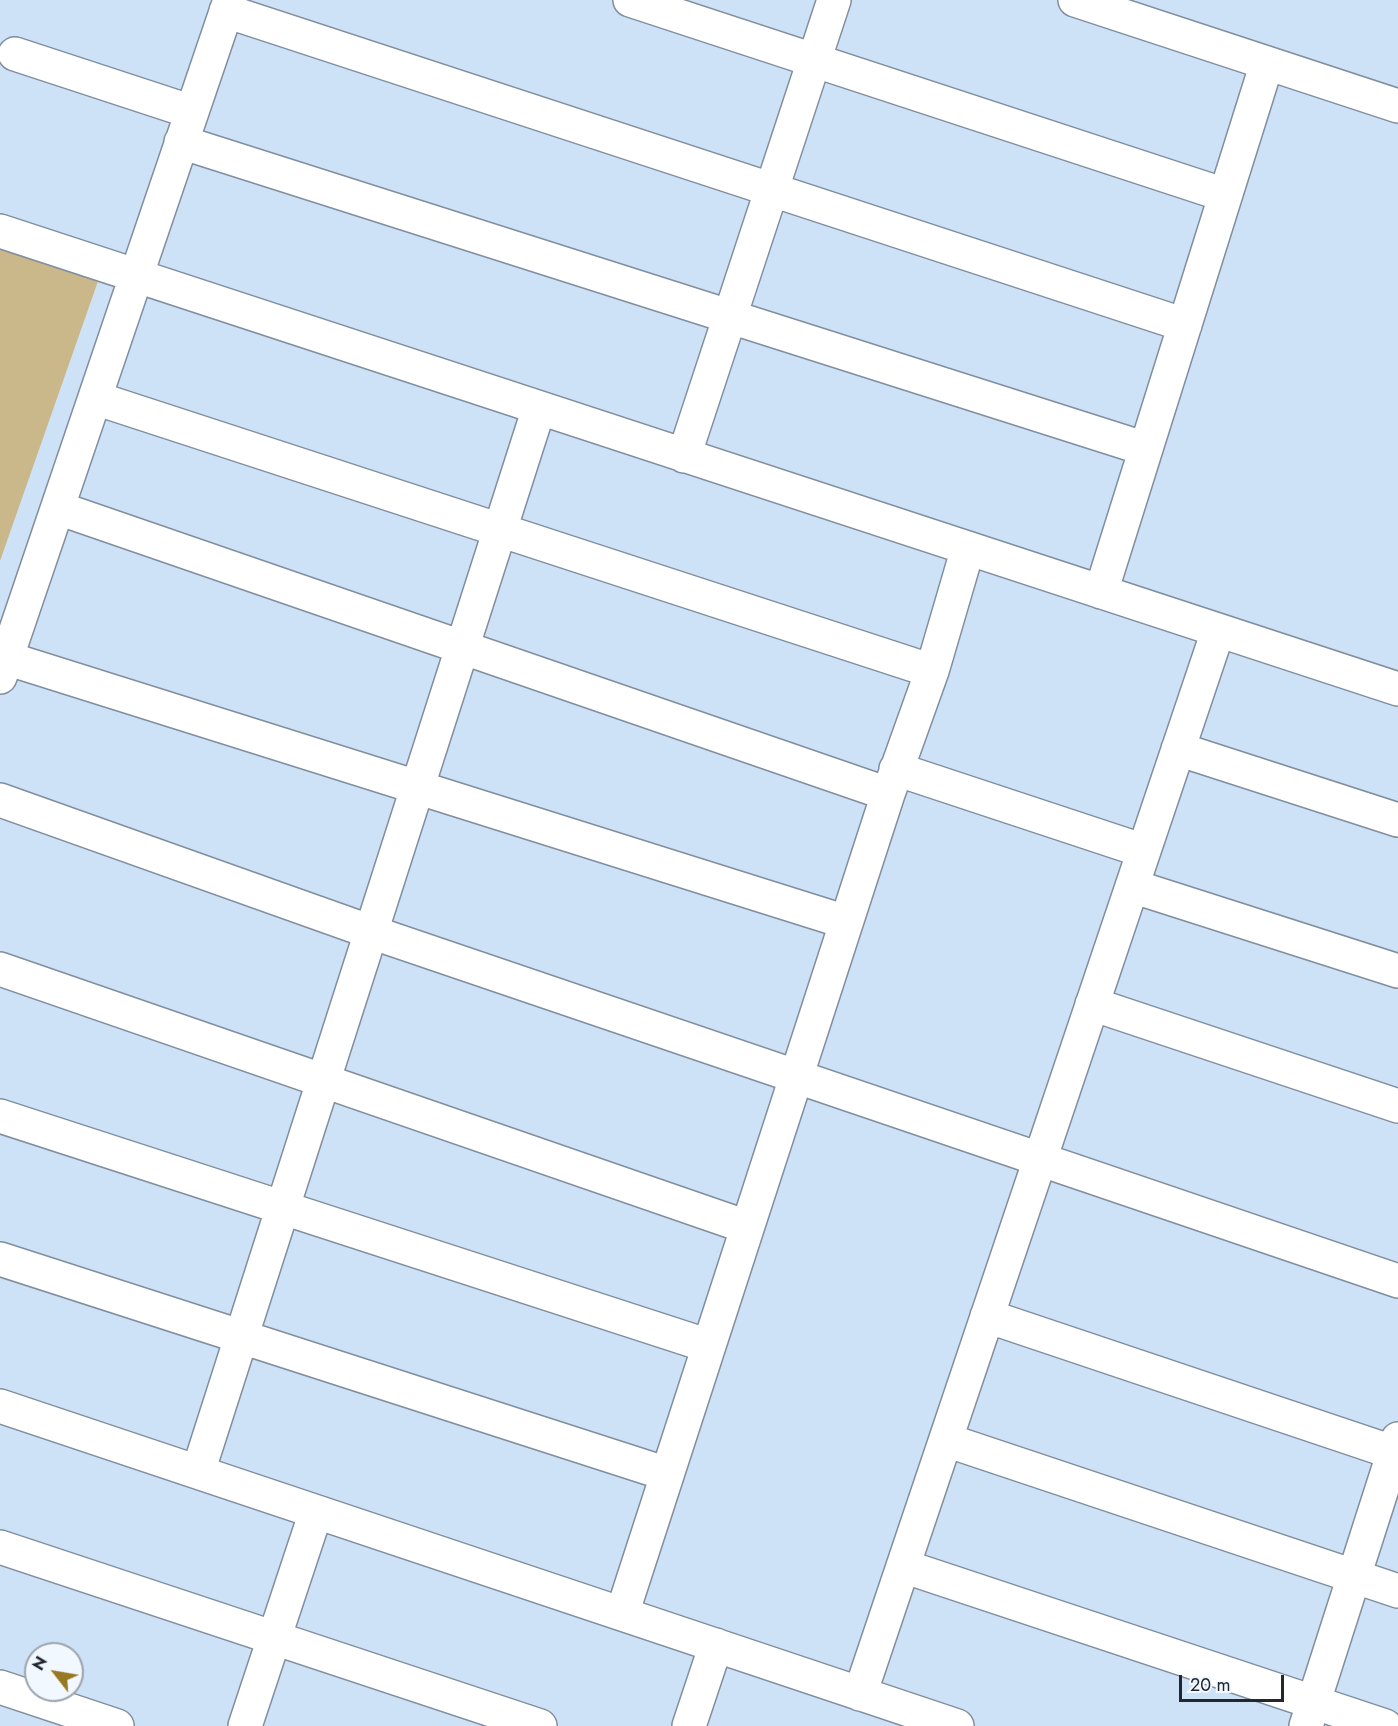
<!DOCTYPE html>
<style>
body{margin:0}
#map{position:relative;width:1398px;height:1726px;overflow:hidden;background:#ddecfc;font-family:Jost,sans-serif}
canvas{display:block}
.north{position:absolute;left:24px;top:1642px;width:60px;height:60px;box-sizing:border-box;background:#f2f8ff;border:2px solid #9ea4ab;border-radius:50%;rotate:301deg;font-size:16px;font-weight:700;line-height:24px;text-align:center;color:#21272d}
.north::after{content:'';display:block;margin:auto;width:21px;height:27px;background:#977922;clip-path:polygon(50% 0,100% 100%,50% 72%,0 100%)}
.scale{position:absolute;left:1179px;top:1675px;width:105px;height:27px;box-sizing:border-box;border:3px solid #21272d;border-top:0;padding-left:8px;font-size:18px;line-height:21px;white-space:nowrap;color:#21272d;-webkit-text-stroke:4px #f2f8ff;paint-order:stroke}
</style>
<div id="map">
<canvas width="1398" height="1726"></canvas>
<div class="north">N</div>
<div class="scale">20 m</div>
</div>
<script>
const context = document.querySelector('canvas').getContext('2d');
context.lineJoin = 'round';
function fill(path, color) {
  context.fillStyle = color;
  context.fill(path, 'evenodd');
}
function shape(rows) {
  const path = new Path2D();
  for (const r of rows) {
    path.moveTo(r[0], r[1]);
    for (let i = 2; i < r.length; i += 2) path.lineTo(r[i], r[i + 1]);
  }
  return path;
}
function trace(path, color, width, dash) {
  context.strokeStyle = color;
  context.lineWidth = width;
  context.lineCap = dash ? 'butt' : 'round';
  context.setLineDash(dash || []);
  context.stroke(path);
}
const built = shape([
 [0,0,1398,0,1398,1726,0,1726],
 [36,1654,72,1654,72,1690,36,1690]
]);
const green = shape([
 [0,230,104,264,0,561]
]);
const minor = shape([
 [630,0,1225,195],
 [1075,0,1398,106],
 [226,11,1185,325],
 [15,54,192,112],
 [181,142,1146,449],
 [0,231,1398,689],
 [95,398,932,671],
 [684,456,834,0],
 [58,508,888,794],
 [1101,592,1267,63],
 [6,658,846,922],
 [0,677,230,0],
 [1178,749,1398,820],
 [896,769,1144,851],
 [0,800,371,932,1398,1281],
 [1132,886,1398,971],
 [0,969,747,1227],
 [1092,1004,1398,1106],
 [0,1116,709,1346],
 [0,1259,667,1474],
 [987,1316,1398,1454],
 [0,1406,957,1726],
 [946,1440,1398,1591],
 [198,1472,539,408],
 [0,1547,540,1726],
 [903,1566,1385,1726],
 [622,1614,888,794,932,671,968,548],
 [0,1687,117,1726],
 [860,1694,1218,631],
 [245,1726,316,1512],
 [689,1726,716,1645],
 [1306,1726,1398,1439]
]);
fill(built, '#cde1f7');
fill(green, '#cab88b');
trace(minor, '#808e9d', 36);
trace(minor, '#fff', 33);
</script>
